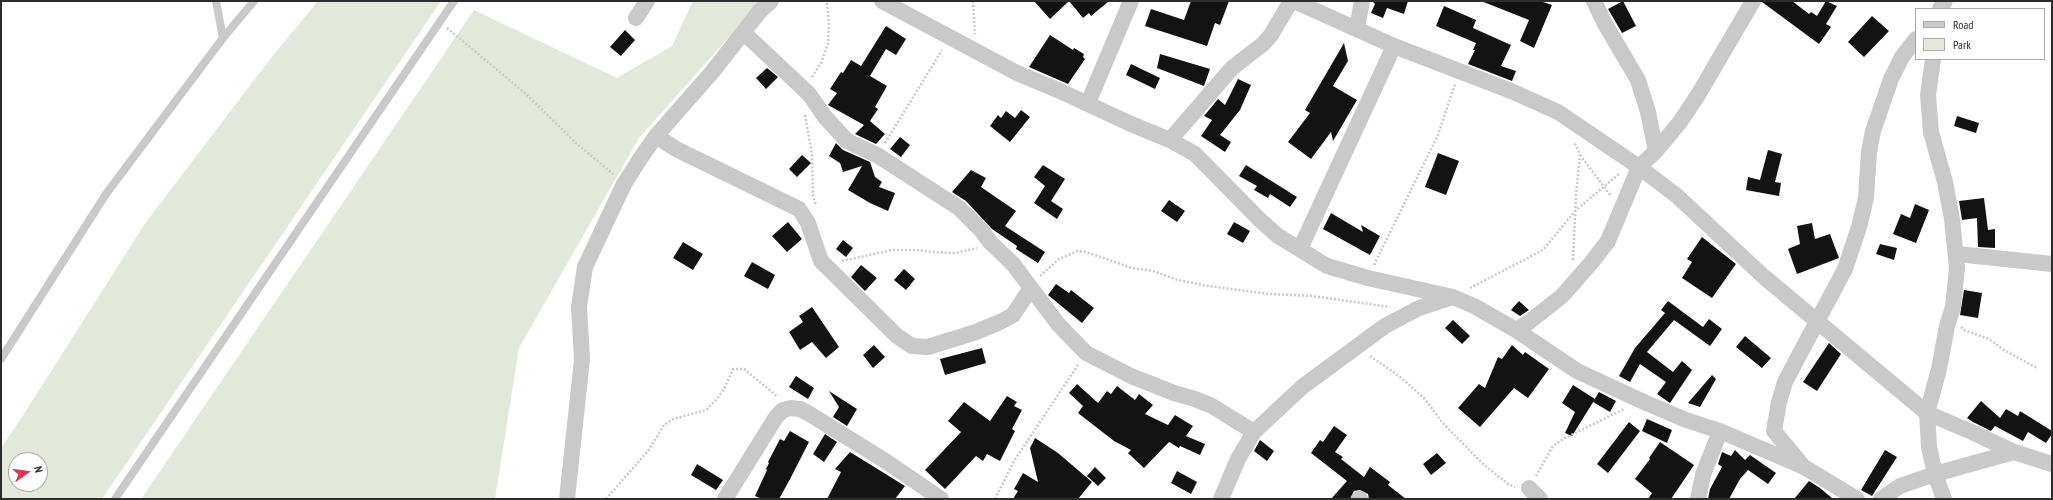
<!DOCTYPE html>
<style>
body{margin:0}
#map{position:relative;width:2053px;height:500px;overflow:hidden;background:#fff;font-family:"PT Sans Narrow",sans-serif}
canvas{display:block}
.frame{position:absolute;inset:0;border:2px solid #2c2c2c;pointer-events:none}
.legend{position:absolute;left:1915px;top:8px;width:130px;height:52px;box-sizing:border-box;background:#fff;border:1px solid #ababab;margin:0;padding:5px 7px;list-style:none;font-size:12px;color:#2c2c2c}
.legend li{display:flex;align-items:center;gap:8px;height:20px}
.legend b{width:20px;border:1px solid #ababab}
.north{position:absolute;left:8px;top:452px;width:40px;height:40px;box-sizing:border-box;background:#fff;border:1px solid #ababab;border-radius:50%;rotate:76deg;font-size:11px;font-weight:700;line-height:16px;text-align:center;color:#2c2c2c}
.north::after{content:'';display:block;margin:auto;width:14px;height:18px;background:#d8394e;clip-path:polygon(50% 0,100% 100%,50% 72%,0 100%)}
</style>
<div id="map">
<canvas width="2053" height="500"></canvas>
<div class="frame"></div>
<ul class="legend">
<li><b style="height:5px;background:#c9c9c9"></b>Road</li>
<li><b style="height:11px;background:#e3e9da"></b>Park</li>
</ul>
<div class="north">N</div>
</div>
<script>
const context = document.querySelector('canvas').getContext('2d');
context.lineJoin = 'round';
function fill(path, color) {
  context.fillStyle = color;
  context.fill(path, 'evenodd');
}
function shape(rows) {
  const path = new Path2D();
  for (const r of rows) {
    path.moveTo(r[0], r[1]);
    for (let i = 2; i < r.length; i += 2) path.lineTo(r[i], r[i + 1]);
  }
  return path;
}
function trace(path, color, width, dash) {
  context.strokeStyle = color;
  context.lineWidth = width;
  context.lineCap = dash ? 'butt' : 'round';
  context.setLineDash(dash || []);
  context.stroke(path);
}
const green = shape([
 [318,1,441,1,102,499,1,499,1,448,22,417,146,222,274,54],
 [16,460,40,460,40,484,16,484],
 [693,1,761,1,639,138,519,348,495,499,141,499,474,10,617,78,672,46]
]);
const building = shape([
 [1034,1,1109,1,1091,16,1089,13,1083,18,1069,1,1050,19],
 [1191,1,1229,1,1220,25,1215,23,1207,46,1145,26,1151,9,1184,20],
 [1372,1,1408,1,1404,14,1387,8,1383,18,1371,13,1375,4],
 [1481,1,1540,1,1552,5,1534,48,1520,41,1529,20],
 [1623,1,1636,26,1622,33,1608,9],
 [1792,1,1809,14,1811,12,1817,16,1826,1,1837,6,1826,24,1831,27,1819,44,1762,2],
 [1444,6,1476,20,1473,28,1511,45,1501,66,1516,71,1512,81,1468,64,1475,50,1473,50,1476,43,1436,26],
 [1872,16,1889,31,1864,57,1848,42],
 [886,26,906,39,896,55,886,49,870,76,887,86,875,107,878,109,870,121,885,134,876,144,855,134,864,125,828,105,837,93,830,89,841,72,843,73,851,60,861,66],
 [625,30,635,40,621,56,610,47],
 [1050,35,1073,50,1074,48,1084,54,1083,57,1085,59,1068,84,1029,67],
 [1344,43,1348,61,1333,86,1357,100,1333,141,1331,132,1311,159,1288,142,1310,113,1305,110],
 [1160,54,1210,69,1204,86,1157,68],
 [1131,64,1160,78,1155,89,1126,75],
 [767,68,778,77,766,89,756,78],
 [1238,79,1251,85,1240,110,1220,135,1231,142,1225,152,1201,136,1212,120,1204,116,1218,99,1225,105],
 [1021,110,1030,117,1010,142,990,126,998,115,1001,118,1006,111,1015,118],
 [1957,116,1979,123,1976,133,1954,126],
 [900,137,910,145,901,157,890,149],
 [836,143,843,150,870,162,875,177,882,182,879,187,895,193,888,211,870,203,848,190,862,166,843,172,840,163,829,156],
 [1768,150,1782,154,1775,182,1781,183,1779,196,1746,190,1748,177,1760,180],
 [1438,153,1459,161,1446,195,1425,187],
 [802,155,811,163,797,177,789,169],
 [1043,165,1065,179,1051,201,1063,209,1057,219,1034,203,1045,186,1034,177],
 [1246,165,1297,197,1290,207,1270,194,1268,198,1254,190,1257,186,1239,176],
 [971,170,986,178,981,187,1016,211,1005,226,1045,252,1038,263,1016,249,1017,246,992,229,966,201,952,192],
 [1984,198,1988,230,1995,229,1995,248,1978,247,1977,218,1962,220,1959,201],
 [1169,200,1185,211,1177,222,1161,211],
 [1915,204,1929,210,1916,243,1893,234,1901,214,1910,218],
 [1331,213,1363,232,1361,225,1380,236,1370,255,1323,229],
 [788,222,802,239,787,252,772,236],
 [1234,222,1250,231,1243,243,1227,234],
 [1812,223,1815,239,1830,234,1839,258,1797,274,1788,249,1800,244,1797,226],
 [1702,237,1736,264,1712,298,1682,278,1692,262,1687,259],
 [843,240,853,248,846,257,836,249],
 [683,242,703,254,693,270,673,258],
 [1880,244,1897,248,1894,260,1876,254],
 [752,262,775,275,768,289,744,276],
 [861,265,877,278,865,291,851,277],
 [904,269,915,279,906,290,894,280],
 [1056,284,1069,293,1071,290,1094,308,1082,323,1048,295],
 [1964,290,1982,293,1978,318,1960,315],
 [1519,301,1529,310,1520,316,1511,310],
 [1668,301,1703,327,1709,319,1722,329,1710,346,1674,320,1647,352,1673,372,1682,361,1692,370,1670,403,1657,394,1666,382,1640,364,1630,382,1619,376,1635,348,1665,313,1661,310],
 [812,307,839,347,826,358,812,342,800,350,789,332,803,322,799,316],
 [1453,320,1470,336,1462,344,1445,328],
 [1745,336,1771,358,1762,368,1736,347],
 [1829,343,1841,354,1817,391,1803,382],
 [874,345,885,357,873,368,863,355],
 [1512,345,1523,355,1525,352,1549,369,1528,398,1514,388,1480,427,1458,408,1479,384,1485,388,1498,357,1502,359],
 [982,348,986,363,945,375,940,359],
 [1712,375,1716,379,1700,407,1688,403],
 [796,376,814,388,808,399,789,387],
 [1077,384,1098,403,1107,391,1111,394,1117,386,1135,400,1139,394,1153,405,1145,414,1168,425,1175,415,1193,426,1186,436,1205,444,1200,455,1180,446,1179,448,1169,442,1144,468,1128,453,1131,450,1114,441,1078,413,1083,406,1069,393],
 [1573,385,1595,399,1572,436,1565,433,1575,412,1562,403],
 [829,391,857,409,847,426,833,417,839,407],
 [1599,392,1616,401,1610,412,1593,402],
 [1007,396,1017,402,1014,406,1022,410,1012,429,1015,431,1000,461,987,454,983,461,976,456,945,489,925,470,961,432,948,421,964,402,990,421],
 [1981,401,2000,418,2006,409,2018,416,2020,411,2052,431,2052,434,2046,443,2028,432,2023,441,1995,426,1991,431,1973,422,1967,418],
 [1647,419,1672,430,1667,443,1642,431],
 [1629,422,1640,431,1608,473,1597,464],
 [1334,426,1347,435,1335,452,1343,457,1341,459,1364,477,1370,467,1390,482,1388,485,1406,499,1369,499,1368,494,1360,490,1354,491,1350,499,1331,499,1347,481,1311,453,1320,440,1323,442],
 [790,431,809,442,789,481,779,499,762,499,755,496,767,470,766,469,769,463,768,462,780,439,784,441],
 [825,434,837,442,824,462,813,454],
 [1035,438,1058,453,1092,482,1078,499,1013,499,1018,491,1014,489,1023,473,1038,482,1030,448],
 [1260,440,1274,451,1267,461,1254,451],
 [1660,442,1694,465,1671,499,1648,499,1652,493,1635,479,1650,459,1649,458],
 [1735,450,1745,460,1750,455,1776,473,1768,484,1748,470,1740,479,1729,499,1708,499,1710,489,1722,467,1718,464,1722,452,1731,456],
 [1885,450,1897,457,1872,496,1861,490],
 [850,452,905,486,895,499,827,499,841,472,835,469],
 [1437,453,1446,463,1431,475,1423,464],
 [697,464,723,480,716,490,691,475],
 [1095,467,1106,478,1098,486,1087,476],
 [1177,471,1197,482,1191,494,1171,483],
 [1809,481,1820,488,1833,499,1794,499]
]);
const path = shape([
 [973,1,975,34],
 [447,28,526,94,576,143,613,174],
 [812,77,821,63,828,43,829,26,827,1],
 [805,115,812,154,813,196,816,205],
 [885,143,942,50],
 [1580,155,1611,196],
 [1573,260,1576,196,1580,154,1574,142],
 [842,261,892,250,915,250,934,252,955,253,977,248],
 [1374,265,1438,135,1455,84],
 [1040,276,1059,259,1077,251,1086,252,1132,268,1153,271,1178,280,1208,286,1270,294,1313,296,1390,307],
 [1470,288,1543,250,1575,211,1620,173],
 [1961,327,1964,330,1989,339,2004,350,2037,368],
 [1370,356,1399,376,1424,398,1442,422,1482,463,1508,484,1515,487],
 [1536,476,1553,446,1563,439,1624,409],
 [606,499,648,451,664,425,673,419,706,410,717,399,724,389,733,369,744,369,778,397],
 [995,499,1014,461,1078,365]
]);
const lane = shape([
 [216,1,223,38],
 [1,359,106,194,223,38,254,1],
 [115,499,454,1]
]);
const street = shape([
 [882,1,1017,73,1060,91,1131,124,1170,140,1195,154,1260,220,1278,236,1327,266,1368,278,1453,297,1474,306,1516,330,1577,371,1644,402,1686,420,1720,431,1804,467,1857,499],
 [1294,1,1394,46,1511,91,1558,112,1639,167,1677,196,1763,276,1927,413,1974,433,2014,452,2052,464],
 [1594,1,1605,24,1638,80,1648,112,1656,151],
 [1940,9,1945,1],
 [636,18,647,1],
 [1357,28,1362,1],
 [743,32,809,94,825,117,847,141,877,155,959,208,981,230,991,243,1013,264,1058,324,1086,353,1131,376,1174,393,1195,399,1212,406,1254,432],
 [1933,59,1928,95,1931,132,1945,182,1952,219,1957,268,1953,307,1947,326,1939,369,1927,413,1929,447,1935,474,1944,499],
 [1088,103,1131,1],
 [656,136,676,149,799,209,808,223,821,261,897,336,912,346,928,347,976,332,1000,322,1013,315,1031,288],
 [1170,140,1232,68,1263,44,1271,35,1291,1],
 [1300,249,1394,46],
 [1957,254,2052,264],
 [1516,330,1529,322,1562,296,1591,263,1608,241,1639,167,1656,151,1680,122,1698,95,1753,1],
 [1803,466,1774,431,1779,402,1785,382,1796,361,1845,269,1859,227,1866,198,1869,152,1873,131,1891,79,1902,57,1916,39],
 [1529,488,1540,499],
 [567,499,582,359,579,307,585,267,624,184,642,156,656,136,713,71,759,12,771,1],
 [725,499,776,417,783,410,791,408,800,409,808,413,887,462,941,499],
 [1221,499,1238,459,1254,432,1302,387,1385,326,1419,308,1453,297],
 [1359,499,1360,499],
 [1698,499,1703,475,1720,431],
 [1881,499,1900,486,1935,474,2014,452]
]);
fill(green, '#e3e9da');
fill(building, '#131313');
trace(path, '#c9c9c9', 2.5, [2, 2]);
trace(lane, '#c9c9c9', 8);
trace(street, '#c9c9c9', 16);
</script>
